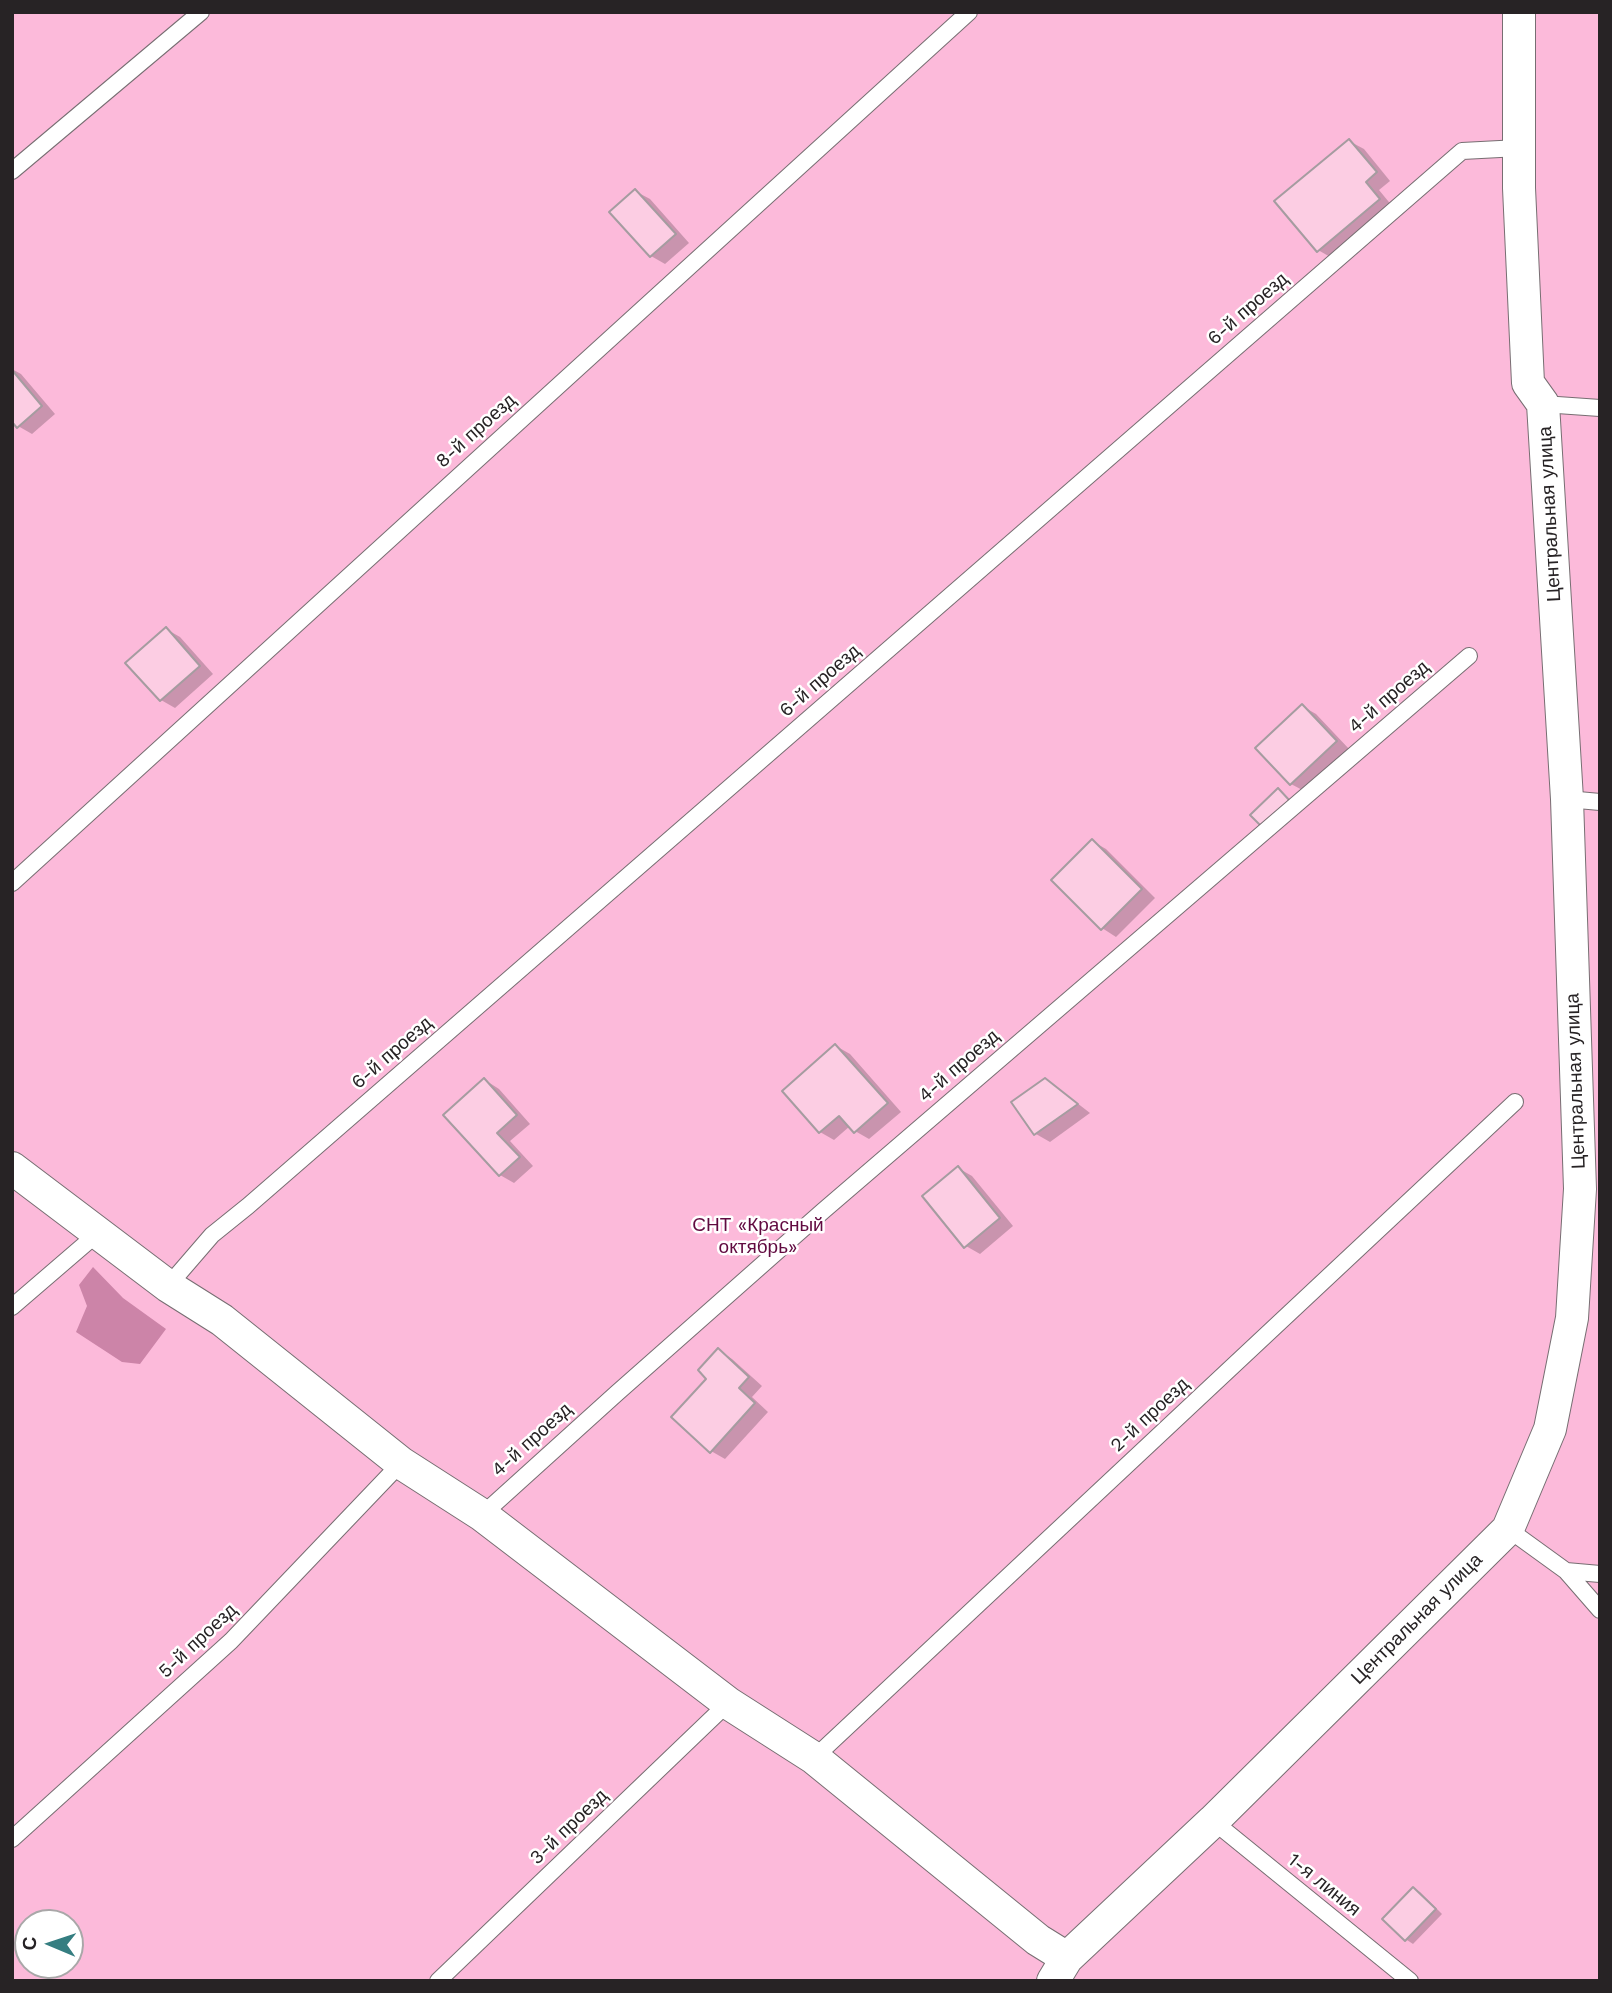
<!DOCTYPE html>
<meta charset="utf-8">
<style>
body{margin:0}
#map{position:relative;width:1612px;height:1993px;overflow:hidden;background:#fdf2f7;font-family:"Work Sans",sans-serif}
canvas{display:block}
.frame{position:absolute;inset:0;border:14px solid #272325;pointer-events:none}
.north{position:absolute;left:14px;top:1909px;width:70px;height:70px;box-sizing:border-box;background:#fff;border:2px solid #a9a7a8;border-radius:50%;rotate:272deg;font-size:19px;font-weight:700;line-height:28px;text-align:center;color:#272325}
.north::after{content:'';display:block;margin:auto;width:24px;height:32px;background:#357e81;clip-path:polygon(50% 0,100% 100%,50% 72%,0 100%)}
</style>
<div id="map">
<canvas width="1612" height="1993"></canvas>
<div class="frame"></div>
<div class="north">С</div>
</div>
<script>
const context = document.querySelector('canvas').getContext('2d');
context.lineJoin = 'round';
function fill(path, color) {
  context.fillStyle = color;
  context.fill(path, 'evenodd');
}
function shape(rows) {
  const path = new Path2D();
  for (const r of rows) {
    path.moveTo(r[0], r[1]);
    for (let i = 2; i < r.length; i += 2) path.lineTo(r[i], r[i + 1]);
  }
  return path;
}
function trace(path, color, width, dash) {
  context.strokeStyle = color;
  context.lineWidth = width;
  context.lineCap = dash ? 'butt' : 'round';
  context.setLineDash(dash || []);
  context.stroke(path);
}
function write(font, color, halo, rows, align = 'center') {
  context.font = font + ' "Work Sans",sans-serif';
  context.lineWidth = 5;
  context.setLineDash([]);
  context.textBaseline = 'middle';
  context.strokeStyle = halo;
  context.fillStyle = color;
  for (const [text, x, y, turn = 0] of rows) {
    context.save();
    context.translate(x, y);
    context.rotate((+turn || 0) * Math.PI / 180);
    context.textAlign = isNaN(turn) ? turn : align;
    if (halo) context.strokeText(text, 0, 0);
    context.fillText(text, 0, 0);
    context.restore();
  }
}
const green = shape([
 [12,12,1600,12,1600,1981,12,1981],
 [28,1923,70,1923,70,1965,28,1965]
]);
const water = shape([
 [93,1267,123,1298,166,1329,140,1364,122,1362,76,1332,87,1306,79,1285]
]);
const shadow = shape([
 [1349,141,1364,149,1390,181,1379,190,1393,207,1332,258,1318,250],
 [635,191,650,199,689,243,665,264,651,256],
 [12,369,21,374,55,414,32,434,18,426,12,419],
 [166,629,180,637,213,674,175,708,161,700],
 [1302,706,1316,714,1350,750,1306,792,1291,784,1258,748],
 [1092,841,1106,849,1155,898,1116,937,1102,928],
 [836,1046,850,1054,901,1112,869,1139,855,1131,850,1126,834,1140,820,1132],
 [485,1080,499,1089,530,1124,510,1141,533,1166,514,1183,500,1175],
 [1045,1080,1059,1089,1090,1113,1050,1142,1036,1134],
 [958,1168,972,1176,1013,1226,980,1254,966,1246],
 [718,1350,732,1359,762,1386,752,1397,768,1412,725,1459,711,1451,709,1378],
 [1414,1889,1420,1892,1442,1914,1413,1944,1407,1940,1385,1919]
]);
const building = shape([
 [1349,139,1377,172,1366,182,1380,199,1317,252,1274,201,1349,139],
 [635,189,676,234,650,257,609,212,635,189],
 [12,370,42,406,17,428,12,422,12,370],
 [166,627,200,666,160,701,125,663,166,627],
 [1302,704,1337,741,1290,785,1255,748,1302,704],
 [1278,788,1290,801,1263,828,1250,815,1278,788],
 [1092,839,1142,889,1101,930,1051,880,1092,839],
 [835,1044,888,1103,854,1133,839,1116,819,1133,782,1091,835,1044],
 [484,1078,517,1115,497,1133,520,1157,499,1176,443,1115,484,1078],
 [1045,1078,1078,1104,1034,1135,1011,1102,1045,1078],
 [958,1166,1000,1218,964,1248,922,1196,958,1166],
 [718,1348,749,1377,739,1388,755,1403,710,1453,671,1417,706,1379,698,1370,718,1348],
 [1413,1887,1436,1909,1405,1941,1382,1919,1413,1887]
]);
const service = shape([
 [12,171,201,12],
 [1543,404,1600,408],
 [1567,799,1600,802],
 [12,883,969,12],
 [168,1286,212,1235,248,1206,1462,151,1519,148],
 [12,1307,98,1233],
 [482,1515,617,1393,823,1211,1469,656],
 [1508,1529,1566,1571,1600,1610],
 [1566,1571,1600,1574],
 [814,1758,1515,1102],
 [1213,1821,1410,1981],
 [12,1839,231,1641,401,1463],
 [438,1981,728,1703]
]);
const minor = shape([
 [12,1168,168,1286,222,1320,401,1463,482,1515,728,1703,814,1758,1038,1940,1067,1958],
 [1053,1981,1067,1958,1213,1821,1508,1529,1550,1429,1572,1318,1580,1189,1567,799,1543,404,1528,383,1519,188,1519,12]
]);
const streetNames = [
 ["6-й проезд",1248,309,-41],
 ["8-й проезд",476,431,-42],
 ["Центральная улица",1550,514,-93],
 ["6-й проезд",820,681,-41],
 ["4-й проезд",1389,697,-41],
 ["6-й проезд",392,1053,-41],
 ["4-й проезд",959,1066,-41],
 ["Центральная улица",1576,1081,-92],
 ["2-й проезд",1150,1415,-43],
 ["4-й проезд",532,1440,-42],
 ["Центральная улица",1417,1619,-45],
 ["5-й проезд",198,1641,-43],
 ["3-й проезд",569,1827,-44],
 ["1-я линия",1324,1885,39]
];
const parkNames = [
 ["СНТ «Красный",758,1225],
 ["октябрь»",758,1247]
];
fill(green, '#fcbada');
fill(water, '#cc84a8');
fill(shadow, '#0003');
fill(building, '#fccde3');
trace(building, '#a59ca0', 2);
trace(service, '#776e72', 18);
trace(minor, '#776e72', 34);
trace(service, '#fff', 16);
trace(minor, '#fff', 32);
write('19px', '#272325', '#fff', streetNames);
write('19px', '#610a40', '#fff', parkNames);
</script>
